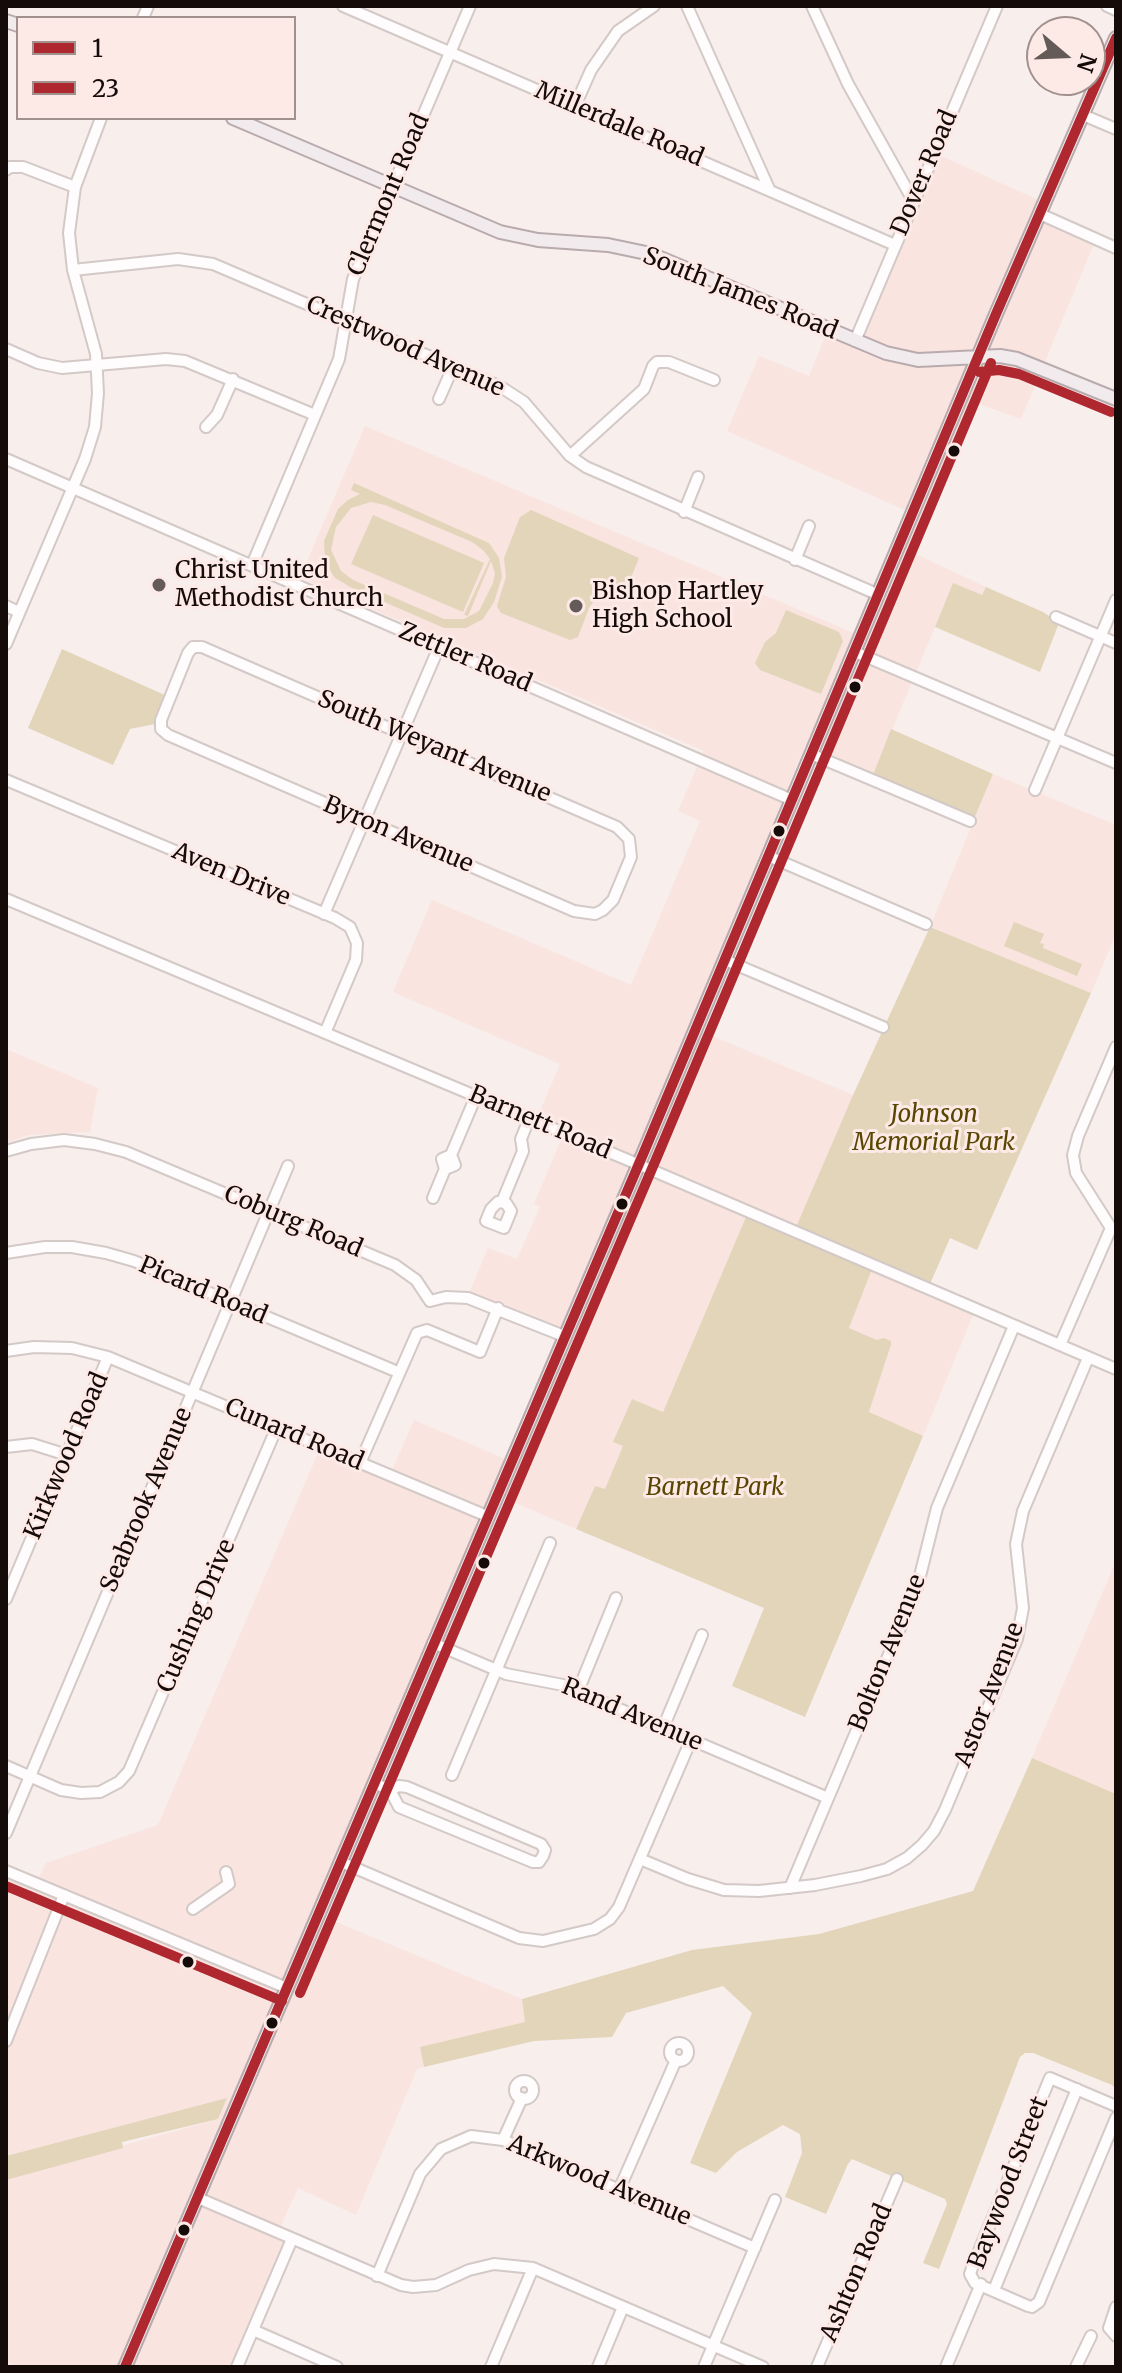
<!DOCTYPE html>
<style>
body{margin:0}
#map{position:relative;width:1122px;height:2373px;overflow:hidden;background:#f8eeec;font-family:Merriweather,serif}
canvas{display:block}
.frame{position:absolute;inset:0;border:8px solid #150b09;pointer-events:none}
.legend{position:absolute;left:16px;top:16px;width:280px;height:104px;box-sizing:border-box;background:#fdeae7;border:2px solid #a0918e;margin:0;padding:10px 14px;list-style:none;font-size:24px;color:#150b09}
.legend li{display:flex;align-items:center;gap:16px;height:40px}
.legend b{width:40px;border:2px solid #a0918e}
.north{position:absolute;left:1026px;top:16px;width:80px;height:80px;box-sizing:border-box;background:#fdeae7;border:2px solid #a0918e;border-radius:50%;rotate:109deg;font-size:22px;font-weight:700;line-height:32px;text-align:center;color:#150b09}
.north::after{content:'';display:block;margin:auto;width:28px;height:36px;background:#645a58;clip-path:polygon(50% 0,100% 100%,50% 72%,0 100%)}
</style>
<div id="map">
<canvas width="1122" height="2373"></canvas>
<div class="frame"></div>
<ul class="legend">
<li><b style="height:10px;background:#af272f"></b>1</li>
<li><b style="height:10px;background:#af272f"></b>23</li>
</ul>
<div class="north">N</div>
</div>
<script>
const context = document.querySelector('canvas').getContext('2d');
context.lineJoin = 'round';
function fill(path, color) {
  context.fillStyle = color;
  context.fill(path, 'evenodd');
}
function shape(rows) {
  const path = new Path2D();
  for (const r of rows) {
    if (r.length === 3) {
      path.moveTo(r[0] + r[2], r[1]);
      path.arc(r[0], r[1], r[2], 0, 2 * Math.PI);
      continue;
    }
    path.moveTo(r[0], r[1]);
    for (let i = 2; i < r.length; i += 2) path.lineTo(r[i], r[i + 1]);
  }
  return path;
}
function trace(path, color, width, dash) {
  context.strokeStyle = color;
  context.lineWidth = width;
  context.lineCap = dash ? 'butt' : 'round';
  context.setLineDash(dash || []);
  context.stroke(path);
}
function write(font, color, halo, rows, align = 'center') {
  context.font = font + ' Merriweather,serif';
  context.lineWidth = 6;
  context.setLineDash([]);
  context.textBaseline = 'middle';
  context.strokeStyle = halo;
  context.fillStyle = color;
  for (const [text, x, y, turn = 0] of rows) {
    context.save();
    context.translate(x, y);
    context.rotate((+turn || 0) * Math.PI / 180);
    context.textAlign = isNaN(turn) ? turn : align;
    if (halo) context.strokeText(text, 0, 0);
    context.fillText(text, 0, 0);
    context.restore();
  }
}
const built = shape([
 [935,153,1047,204,1042,214,1096,239,1021,419,971,401,911,552,986,587,982,595,953,584,873,775,805,746,788,786,797,791,698,1030,853,1095,792,1236,746,1218,663,1412,632,1399,614,1442,623,1446,605,1490,595,1486,576,1529,497,1495,319,1915,522,1999,526,2022,421,2047,424,2067,417,2069,356,2215,298,2188,278,2232,293,2239,238,2367,17,2367,6,2362,6,2178,218,2119,226,2099,6,2156,6,1870,36,1883,46,1863,158,1825,321,1446,390,1475,414,1420,510,1461,566,1336,468,1296,488,1248,517,1259,540,1207,534,1204,564,1133,536,1121,560,1064,393,992,432,900,631,985,700,821,678,811,704,751,300,578,365,426,861,636,914,514,727,431,759,356,809,376,828,330,856,342],
 [993,774,1116,825,1116,934,1091,993,930,927],
 [6,1049,98,1088,90,1132,28,1135,6,1143],
 [875,1260,930,1284,929,1288,976,1308,923,1436,869,1413,891,1346,849,1328],
 [1116,1561,1116,1794,1032,1758]
]);
const green = shape([
 [354,483,489,543,499,558,502,577,494,602,483,619,466,628,444,628,350,587,334,577,325,561,324,541,338,509,348,500,360,494,351,490],
 [371,502,385,505,472,542,484,551,490,559,464,615,468,616,491,561,495,573,493,583,479,611,464,619,444,619,353,580,341,571,331,550,336,527,351,508],
 [531,510,639,558,630,580,598,595,589,608,578,637,570,640,501,613,497,606,506,577,504,558,520,517],
 [373,515,484,563,463,612,351,564],
 [953,583,982,595,986,587,1043,612,1059,623,1040,672,935,627],
 [786,610,839,632,843,641,821,694,760,670,755,663,765,642,776,633],
 [62,649,167,696,155,724,130,729,113,765,28,728],
 [891,729,993,774,974,819,873,775],
 [1014,922,1044,934,1040,943,1044,944,1043,948,1082,964,1077,976,1004,946],
 [930,927,1091,993,977,1250,950,1238,930,1284,796,1227,853,1095],
 [746,1217,872,1269,849,1328,877,1340,884,1338,891,1341,891,1345,869,1412,923,1436,805,1717,732,1686,764,1608,576,1529,595,1486,605,1489,623,1446,613,1442,632,1399,663,1412],
 [1032,1758,1116,1794,1116,2089,1112,2085,1033,2053,1025,2053,1020,2057,939,2269,923,2263,947,2204,945,2199,852,2159,848,2164,826,2214,785,2197,802,2153,800,2134,783,2125,737,2152,716,2173,690,2163,752,2013,723,1986,626,2013,612,2037,534,2041,424,2067,420,2047,525,2022,522,1999,692,1950,819,1934,973,1891],
 [227,2098,218,2119,122,2142,123,2148,6,2180,6,2156]
]);
const stream = shape([
 [1115,2090,1116,2090]
]);
const minor = shape([
 [343,6,895,245],
 [687,6,770,191],
 [812,6,848,84,914,202],
 [1107,6,1116,10],
 [143,18,148,6],
 [575,106,591,70,618,31,654,6],
 [1083,115,1116,129],
 [6,170,10,167,23,167,75,187],
 [1040,214,1116,248],
 [73,270,178,259,213,264,501,387,524,402,570,456,586,467,879,595],
 [855,341,997,6],
 [6,349,38,363,62,368,166,359,185,361,315,415],
 [439,399,453,367],
 [206,427,217,415,233,379],
 [570,456,644,389,653,366,657,362,669,362,714,380],
 [6,459,792,800],
 [684,512,698,477],
 [795,560,809,526],
 [252,565,339,359,353,279,470,6],
 [6,606,19,612],
 [1056,617,1116,643],
 [6,644,85,459,95,427,98,393,96,354,73,270,69,233,75,187,101,118],
 [193,647,202,647,617,827,629,839,631,857,613,900,603,910,595,914,574,911,168,735,161,729,161,720,188,653,193,647],
 [855,652,1116,763],
 [811,754,970,821],
 [6,780,335,918,350,927,357,943,356,960,325,1033],
 [1035,790,1116,600],
 [768,856,926,924],
 [6,899,628,1160,1116,1369],
 [324,914,439,647],
 [725,960,883,1027],
 [6,1151,31,1144,64,1140,95,1144,126,1152,395,1265,416,1280,430,1301,446,1297,468,1298,564,1336],
 [451,1155,455,1165,445,1169,442,1159,451,1155,476,1096],
 [433,1198,445,1169],
 [498,1202,506,1203,511,1211,504,1228,486,1221,491,1209,498,1202],
 [502,1202,523,1151,521,1139,529,1119],
 [1111,1228,1076,1173,1073,1155,1078,1136,1116,1047],
 [6,1253,45,1247,72,1247,106,1253,134,1261,393,1370],
 [1060,1345,1111,1228],
 [6,1351,34,1347,72,1348,108,1357,487,1516],
 [6,1447,32,1444,67,1455],
 [360,1463,417,1333,427,1330,480,1352,498,1308],
 [6,1599,108,1357],
 [433,1643,506,1674,563,1685,828,1798],
 [578,1691,616,1598],
 [663,1728,702,1635],
 [6,1766,61,1790,81,1793,100,1792,119,1782,129,1771,277,1427],
 [452,1775,550,1543],
 [374,1783,390,1790,399,1786,407,1787,541,1844,545,1850,543,1856,539,1862,533,1862,399,1807,390,1790],
 [6,1833,288,1166],
 [640,1859,688,1879,724,1890,759,1891,815,1885,861,1876,887,1869,907,1858,922,1845,934,1831,945,1810,1017,1639,1023,1608,1016,1544,1023,1511,1088,1358],
 [341,1862,519,1938,543,1941,594,1929,610,1919,619,1907,691,1740],
 [6,1871,287,1988],
 [790,1888,917,1588,937,1508,1014,1326],
 [193,1909,229,1884,226,1872],
 [6,2041,64,1895],
 [679,2052,9],
 [524,2090,9],
 [1116,2106,1050,2078,972,2268,970,2274,975,2283,1028,2306,1032,2307,1039,2302,1116,2118],
 [503,2140,522,2098],
 [619,2190,676,2060],
 [198,2198,401,2285,413,2287,436,2285,469,2270,494,2264,533,2268,763,2367],
 [377,2276,420,2174,441,2149,471,2136,503,2140,755,2248],
 [994,2290,1077,2089],
 [1116,2307,1109,2328,1116,2336],
 [253,2330,337,2367],
 [237,2367,292,2239],
 [491,2367,533,2268],
 [598,2367,623,2307],
 [704,2367,775,2200],
 [817,2367,897,2179],
 [946,2367,981,2284],
 [1076,2367,1091,2336]
]);
const major = shape([
 [6,21,18,25],
 [233,118,500,232,538,240,608,245,651,254,886,353,918,360,1000,356,1017,359,1116,399],
 [125,2367,644,1152,996,314,1116,38]
]);
const bus1 = shape([
 [125,2367,644,1152,996,314,1116,38]
]);
const bus2 = shape([
 [979,372,999,370,1019,374,1111,412],
 [6,1886,282,2001],
 [300,1993,657,1157,991,363]
]);
const markers = [
 [954,451,7,"#150b09"],
 [159,585,8,"#645a58"],
 [576,606,8,"#645a58"],
 [855,687,7,"#150b09"],
 [779,831,7,"#150b09"],
 [622,1204,7,"#150b09"],
 [484,1563,7,"#150b09"],
 [188,1962,7,"#150b09"],
 [272,2023,7,"#150b09"],
 [184,2230,7,"#150b09"]
];
const streetNames = [
 ["Millerdale Road",619,125,23],
 ["Dover Road",925,173,-67],
 ["Clermont Road",389,195,-67],
 ["South James Road",740,294,22],
 ["Crestwood Avenue",405,347,24],
 ["Zettler Road",465,658,23],
 ["South Weyant Avenue",434,747,23],
 ["Byron Avenue",398,835,23],
 ["Aven Drive",231,875,23],
 ["Barnett Road",540,1123,23],
 ["Coburg Road",293,1222,23],
 ["Picard Road",203,1291,23],
 ["Cunard Road",294,1435,23],
 ["Kirkwood Road",67,1456,-67],
 ["Seabrook Avenue",147,1500,-67],
 ["Cushing Drive",197,1616,-67],
 ["Bolton Avenue",888,1653,-68],
 ["Astor Avenue",990,1695,-69],
 ["Rand Avenue",632,1715,23],
 ["Arkwood Avenue",599,2181,23],
 ["Baywood Street",1009,2183,-69],
 ["Ashton Road",857,2273,-67]
];
const poiNames = [
 ["Christ United",175,571],
 ["Methodist Church",175,599],
 ["Bishop Hartley",592,592],
 ["High School",592,620]
];
const parkNames = [
 ["Johnson",934,1115],
 ["Memorial Park",934,1143],
 ["Barnett Park",715,1488]
];
fill(built, '#f9e4df');
fill(green, '#e3d5ba');
trace(stream, '#d1b0ca', 2);
trace(minor, '#d3c9c7', 14);
trace(major, '#b9abad', 16);
trace(minor, '#fefcfc', 10);
trace(major, '#f2ebed', 12);
trace(bus1, '#af272f', 10);
trace(bus2, '#af272f', 10);
for (const [x, y, r, color] of markers) {
  const dot = new Path2D();
  dot.arc(x, y, r, 0, 2 * Math.PI);
  context.fillStyle = color;
  context.fill(dot);
  trace(dot, '#fdeae7', 3);
}
write('24px', '#150b09', '#fdeae7', streetNames);
write('24px', '#150b09', '#fdeae7', poiNames, 'left');
write('italic 24px', '#594600', '#fdeae7', parkNames);
</script>
